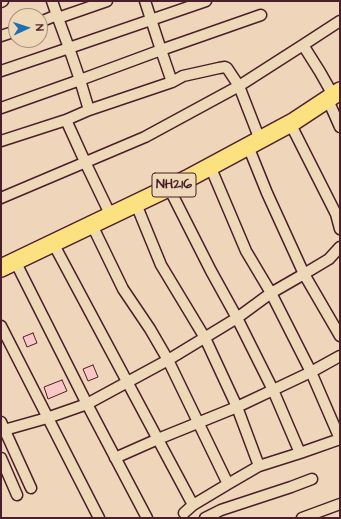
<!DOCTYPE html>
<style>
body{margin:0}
#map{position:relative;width:341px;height:519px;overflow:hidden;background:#efd5ba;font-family:"Architects Daughter",sans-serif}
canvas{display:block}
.frame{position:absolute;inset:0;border:2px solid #4a1f2b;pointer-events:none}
.north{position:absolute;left:8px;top:8px;width:40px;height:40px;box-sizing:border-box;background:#edd8b7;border:1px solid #ac8e7f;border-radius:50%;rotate:87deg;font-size:11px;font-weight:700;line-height:16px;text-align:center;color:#4a1f2b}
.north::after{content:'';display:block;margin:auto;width:14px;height:18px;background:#1f6fb2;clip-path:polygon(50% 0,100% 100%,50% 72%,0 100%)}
</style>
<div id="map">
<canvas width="341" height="519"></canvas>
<div class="frame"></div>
<div class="north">N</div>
</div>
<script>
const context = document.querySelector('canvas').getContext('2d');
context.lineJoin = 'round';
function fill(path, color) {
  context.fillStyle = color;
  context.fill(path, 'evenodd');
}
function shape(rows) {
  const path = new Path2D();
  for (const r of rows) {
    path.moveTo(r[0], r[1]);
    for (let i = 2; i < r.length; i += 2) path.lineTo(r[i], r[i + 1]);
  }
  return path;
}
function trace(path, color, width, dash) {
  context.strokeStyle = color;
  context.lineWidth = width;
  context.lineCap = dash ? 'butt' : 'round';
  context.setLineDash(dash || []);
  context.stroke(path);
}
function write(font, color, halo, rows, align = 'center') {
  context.font = font + ' "Architects Daughter",sans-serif';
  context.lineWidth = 3.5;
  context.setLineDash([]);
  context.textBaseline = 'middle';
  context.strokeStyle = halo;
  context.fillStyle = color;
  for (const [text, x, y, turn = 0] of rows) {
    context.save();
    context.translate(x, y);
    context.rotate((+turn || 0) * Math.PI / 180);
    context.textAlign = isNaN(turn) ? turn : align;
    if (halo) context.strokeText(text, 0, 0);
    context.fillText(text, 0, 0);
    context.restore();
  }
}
const building = shape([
 [33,333,37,343,27,347,23,337,33,333],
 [93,365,98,377,88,381,83,369,93,365],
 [62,380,67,391,48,399,44,387,62,380]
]);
const minor = shape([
 [52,1,58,18],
 [1,2,3,1],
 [40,22,57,15],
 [1,36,16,31],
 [303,45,340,21],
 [1,71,69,48,58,18,107,1],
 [328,100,340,127],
 [1,108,80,80,69,48,206,1],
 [89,110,172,82],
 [290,123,336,214,340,229],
 [260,140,239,86,227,68,225,67,219,68,183,76,172,82,161,50,261,15],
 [1,141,66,120],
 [210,166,246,251,271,293,304,274,267,193,248,146],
 [169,188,211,271,237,318,273,390,300,453],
 [1,198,145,137,239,86,303,45,320,72,333,95],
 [111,216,86,164,66,120,89,110,80,80,161,50,145,1],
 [92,225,123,289,150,329,168,360,228,484],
 [53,243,193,505],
 [340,247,329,259,304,274,340,336],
 [1,326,99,518],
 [340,356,311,372,340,439],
 [1,422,31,488],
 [1,431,47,418,87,404,15,261],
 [1,458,17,495],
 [115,458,158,439,237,407,205,338,161,265,136,204],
 [184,513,193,505,228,484,259,466,300,453,340,439],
 [147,518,87,404,168,360,237,318,271,293,311,372,273,390,237,407,259,466],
 [205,518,221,510,291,487,312,479],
 [302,518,340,504]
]);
const trunk = shape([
 [1,268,187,179,293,122,340,91]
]);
const shields = [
 [174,185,44]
];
const shieldNames = [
 ["NH216",174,185]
];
fill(building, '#f9c8c6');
trace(building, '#4a1f2b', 1);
trace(minor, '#4a1f2b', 13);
trace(trunk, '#4a1f2b', 20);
trace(minor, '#edd8b7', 10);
trace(trunk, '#fbe180', 17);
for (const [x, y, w] of shields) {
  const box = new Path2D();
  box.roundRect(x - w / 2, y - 12, w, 24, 3);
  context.fillStyle = '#edd8b7';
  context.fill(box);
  trace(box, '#4a1f2b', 1);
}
write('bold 14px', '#4a1f2b', null, shieldNames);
</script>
